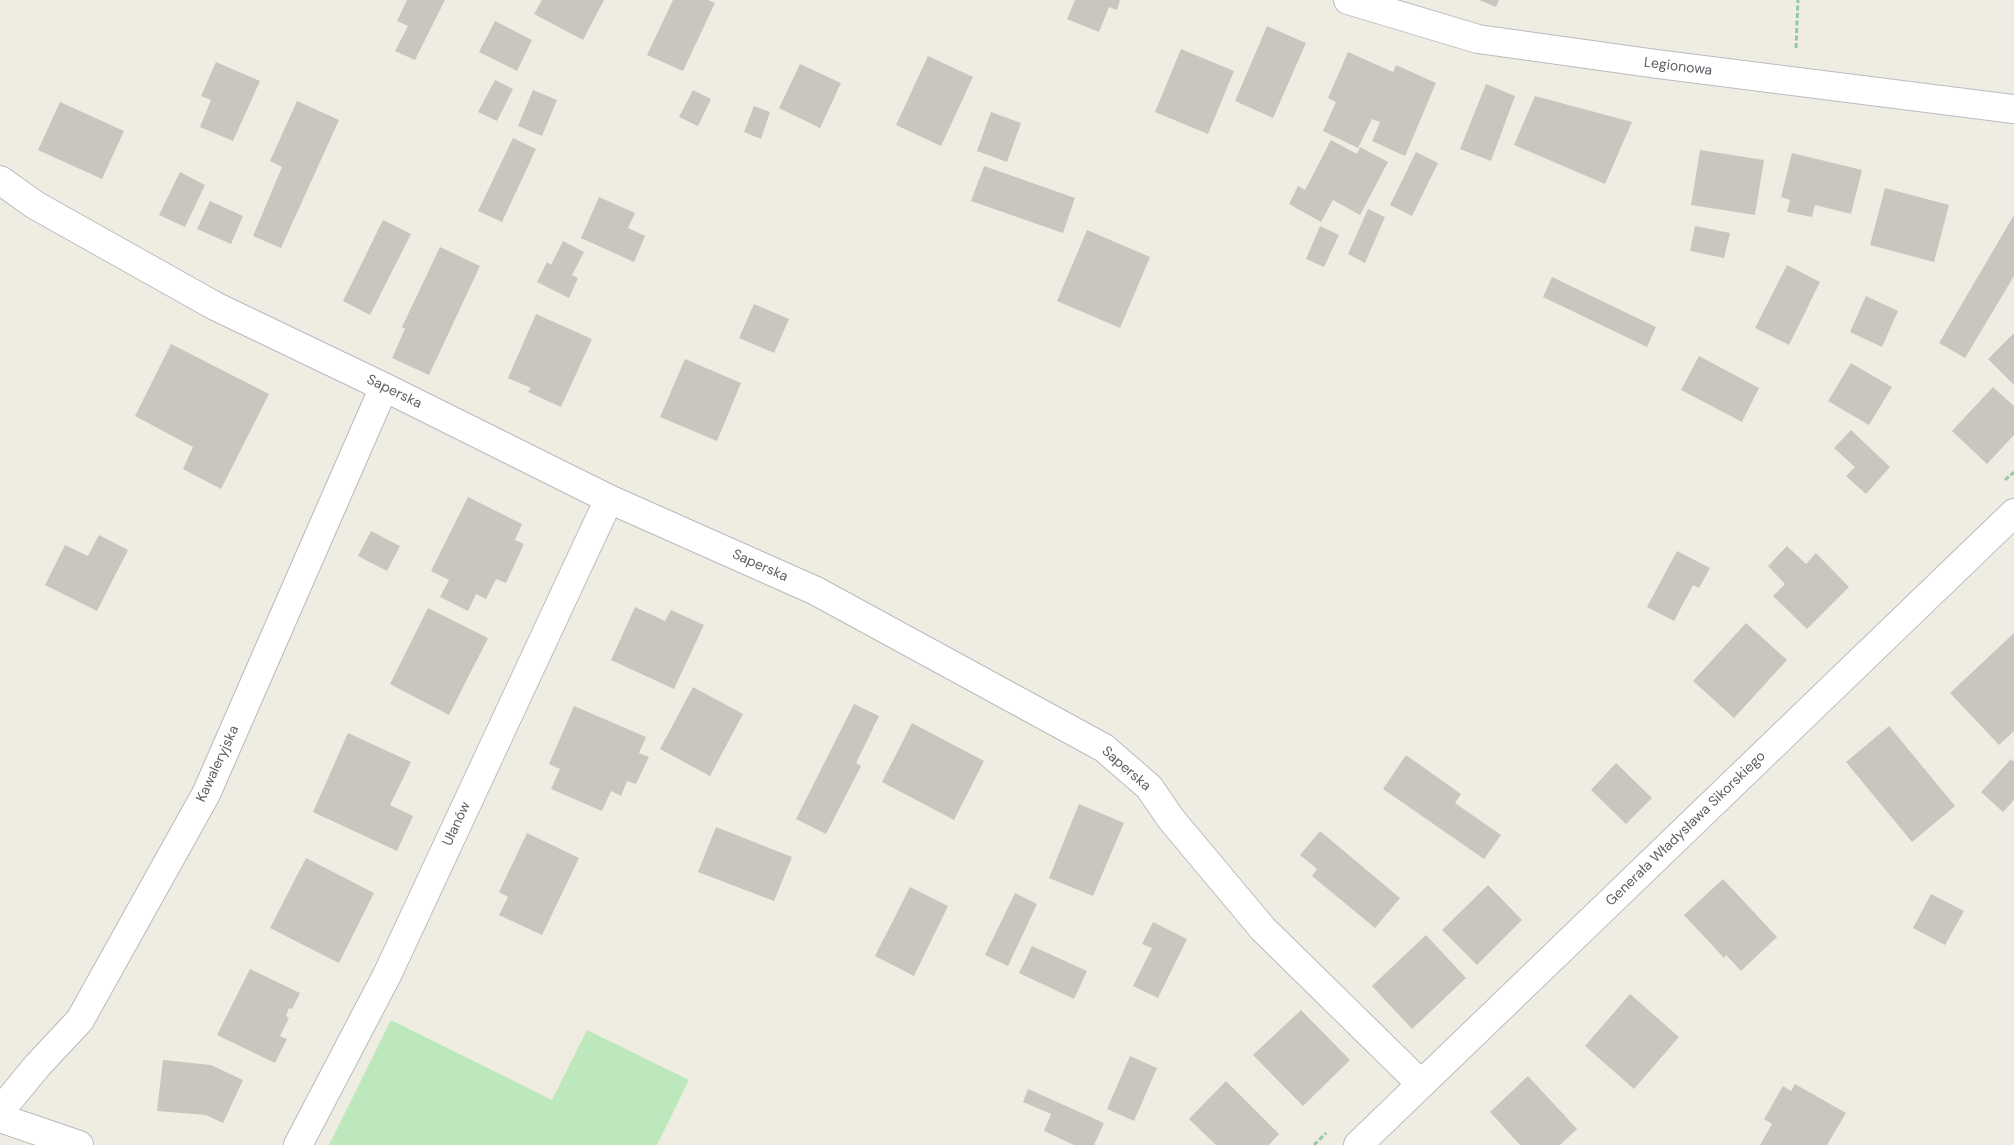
<!DOCTYPE html>
<meta charset="utf-8">
<style>
body{margin:0}
canvas{display:block;background:#efece2}
</style>
<canvas width="2014" height="1145"></canvas>
<script>
const context = document.querySelector('canvas').getContext('2d');
context.lineJoin = 'round';
function fill(path, color) {
  context.fillStyle = color;
  context.fill(path, 'evenodd');
}
function shape(rows) {
  const path = new Path2D();
  for (const r of rows) {
    path.moveTo(r[0], r[1]);
    for (let i = 2; i < r.length; i += 2) path.lineTo(r[i], r[i + 1]);
  }
  return path;
}
function trace(path, color, width, dash) {
  context.strokeStyle = color;
  context.lineWidth = width;
  context.lineCap = dash ? 'butt' : 'round';
  context.setLineDash(dash || []);
  context.stroke(path);
}
function write(font, color, halo, rows, align = 'center') {
  context.font = font + ' "DM Sans",sans-serif';
  context.lineWidth = 4.5;
  context.setLineDash([]);
  context.textBaseline = 'middle';
  context.strokeStyle = halo;
  context.fillStyle = color;
  for (const [text, x, y, turn = 0] of rows) {
    context.save();
    context.translate(x, y);
    context.rotate((+turn || 0) * Math.PI / 180);
    context.textAlign = isNaN(turn) ? turn : align;
    if (halo) context.strokeText(text, 0, 0);
    context.fillText(text, 0, 0);
    context.restore();
  }
}
const green = shape([
 [391,1020,552,1100,587,1030,689,1080,657,1145,329,1145]
]);
const building = shape([
 [407,0,445,0,415,60,395,51,408,26,397,21],
 [542,0,604,0,583,40,534,14],
 [673,0,708,0,715,3,683,71,647,55],
 [1075,0,1120,0,1117,10,1109,7,1099,32,1067,19],
 [1479,0,1499,0,1496,7],
 [495,21,532,40,517,71,479,52],
 [1267,26,1306,43,1273,118,1235,101],
 [1181,49,1234,71,1208,134,1155,112],
 [1348,52,1393,72,1396,65,1436,83,1405,156,1372,141,1380,122,1372,119,1358,148,1323,131,1336,102,1328,98],
 [928,56,973,77,941,146,896,125],
 [216,62,260,81,233,141,200,127,211,100,201,96],
 [800,64,841,83,820,128,779,108],
 [495,80,513,89,497,121,478,112],
 [1486,84,1515,96,1491,161,1460,149],
 [533,90,557,100,542,136,518,126],
 [693,90,711,99,698,126,679,117],
 [1535,96,1632,122,1605,184,1514,145],
 [297,101,339,120,281,248,253,236,282,167,270,161],
 [60,102,124,131,102,179,38,150],
 [754,106,770,112,761,139,744,132],
 [991,112,1021,123,1007,162,977,151],
 [513,138,536,149,502,222,478,211],
 [1331,140,1357,154,1360,147,1388,162,1360,215,1333,200,1321,222,1289,204,1298,186,1305,190],
 [1700,150,1764,160,1755,215,1691,205],
 [1416,152,1438,163,1412,216,1390,205],
 [1792,153,1862,170,1851,214,1815,205,1812,217,1787,212,1790,200,1781,197],
 [984,166,1075,198,1063,233,971,201],
 [180,172,205,185,185,227,159,215],
 [1885,188,1949,205,1934,262,1870,245],
 [599,197,635,213,628,228,645,236,634,262,581,238],
 [210,201,243,216,231,244,197,229],
 [1368,209,1385,217,1365,263,1348,254],
 [2014,215,2014,276,1965,358,1939,343],
 [383,220,411,234,370,315,343,301],
 [1320,226,1339,235,1324,267,1306,259],
 [1695,226,1730,233,1724,258,1690,251],
 [1087,230,1150,257,1120,328,1057,301],
 [563,241,584,252,572,275,578,278,569,298,537,282,547,262,551,265],
 [440,247,480,266,429,375,392,358,405,329,402,327],
 [1787,265,1820,282,1789,345,1755,328],
 [1552,277,1656,327,1647,347,1543,297],
 [1866,296,1898,311,1882,347,1850,332],
 [754,304,789,319,774,353,739,338],
 [536,314,592,339,561,407,528,392,531,388,508,378],
 [2014,333,2014,385,1988,359],
 [171,344,269,394,221,489,183,469,193,447,135,416],
 [1699,356,1759,388,1742,422,1681,390],
 [685,359,741,383,717,441,660,417],
 [1851,363,1892,387,1869,425,1828,401],
 [1993,387,2014,406,2014,435,1987,464,1952,431],
 [1851,430,1890,467,1866,494,1846,476,1855,467,1834,448],
 [468,497,522,524,515,540,524,544,506,583,496,579,486,599,476,594,468,611,440,597,449,580,431,571],
 [371,531,400,546,387,571,358,556],
 [99,535,128,550,97,611,45,585,65,545,88,556],
 [1787,546,1806,564,1816,553,1849,587,1807,629,1773,596,1785,584,1768,566],
 [1677,551,1710,568,1699,588,1693,585,1674,621,1647,607],
 [635,607,665,621,671,610,704,625,674,689,611,660],
 [428,608,488,638,449,715,390,684],
 [1746,623,1787,660,1734,718,1693,681],
 [2014,633,2014,731,1999,745,1950,693],
 [693,687,743,714,710,776,660,749],
 [854,704,879,716,856,763,861,766,826,834,796,819],
 [574,706,646,737,639,753,649,757,636,784,627,781,621,796,611,791,602,811,551,789,560,769,549,764],
 [912,723,984,761,954,820,882,782],
 [1889,726,1955,806,1912,842,1846,762],
 [348,733,411,762,390,805,413,816,397,851,313,812],
 [1406,755,1461,794,1455,803,1501,835,1484,859,1383,789],
 [2011,759,2014,762,2014,800,2003,812,1981,792],
 [1616,763,1652,798,1626,824,1591,790],
 [1079,804,1124,823,1093,896,1049,878],
 [716,827,792,857,774,901,698,872],
 [1320,831,1400,898,1375,928,1312,876,1317,869,1300,855],
 [527,833,579,858,542,935,499,915,508,897,499,892],
 [306,858,374,893,339,963,270,928],
 [1723,879,1777,937,1741,971,1726,955,1724,958,1684,915],
 [1488,885,1522,920,1477,965,1442,930],
 [910,887,948,906,914,976,875,956],
 [1015,893,1037,904,1008,966,985,955],
 [1931,894,1964,911,1945,945,1913,928],
 [1153,922,1187,939,1158,998,1133,986,1152,948,1142,944],
 [1426,935,1466,978,1412,1029,1372,986],
 [1032,946,1087,971,1074,999,1019,973],
 [250,969,300,993,292,1009,289,1008,286,1016,289,1018,280,1036,287,1039,275,1063,217,1035],
 [1630,994,1679,1037,1634,1089,1585,1046],
 [1301,1010,1350,1060,1303,1106,1253,1055],
 [1130,1056,1157,1068,1134,1121,1107,1109],
 [163,1060,211,1065,243,1080,223,1123,206,1115,157,1111],
 [1528,1076,1577,1129,1560,1145,1520,1145,1490,1112],
 [1226,1081,1279,1134,1269,1145,1216,1145,1189,1119],
 [1795,1084,1846,1113,1827,1145,1760,1145,1772,1124,1764,1119,1783,1086,1791,1091],
 [1028,1089,1104,1123,1094,1145,1074,1145,1044,1131,1051,1114,1023,1102]
]);
const path = shape([
 [1796,48,1798,0],
 [2005,480,2014,472],
 [1314,1145,1326,1133]
]);
const street = shape([
 [0,180,35,205,215,306,384,387,609,499,816,591,1104,748,1149,787,1171,819,1263,929,1421,1084],
 [0,1111,37,1066,80,1020,206,794,384,387],
 [0,1118,79,1145],
 [298,1145,387,975,609,499]
]);
const secondary = shape([
 [1348,0,1478,39,1657,64,2014,109],
 [1358,1145,2014,513]
]);
const streetNames = [
 ["Legionowa",1678,67,7],
 ["Saperska",394,392,26],
 ["Saperska",760,566,24],
 ["Kawaleryjska",218,764,-65],
 ["Saperska",1126,769,41],
 ["Ułanów",457,824,-65],
 ["Generała Władysława Sikorskiego",1686,829,-44]
];
fill(green, '#bde8bd');
fill(building, '#cac6bf');
trace(street, '#b7bac0', 30);
trace(secondary, '#b8bcc2', 30);
trace(path, '#94c7a3', 3, [5, 2.5]);
trace(street, '#fff', 28);
trace(secondary, '#fff', 28);
write('14px', '#5a5f64', '#fff', streetNames);
</script>
